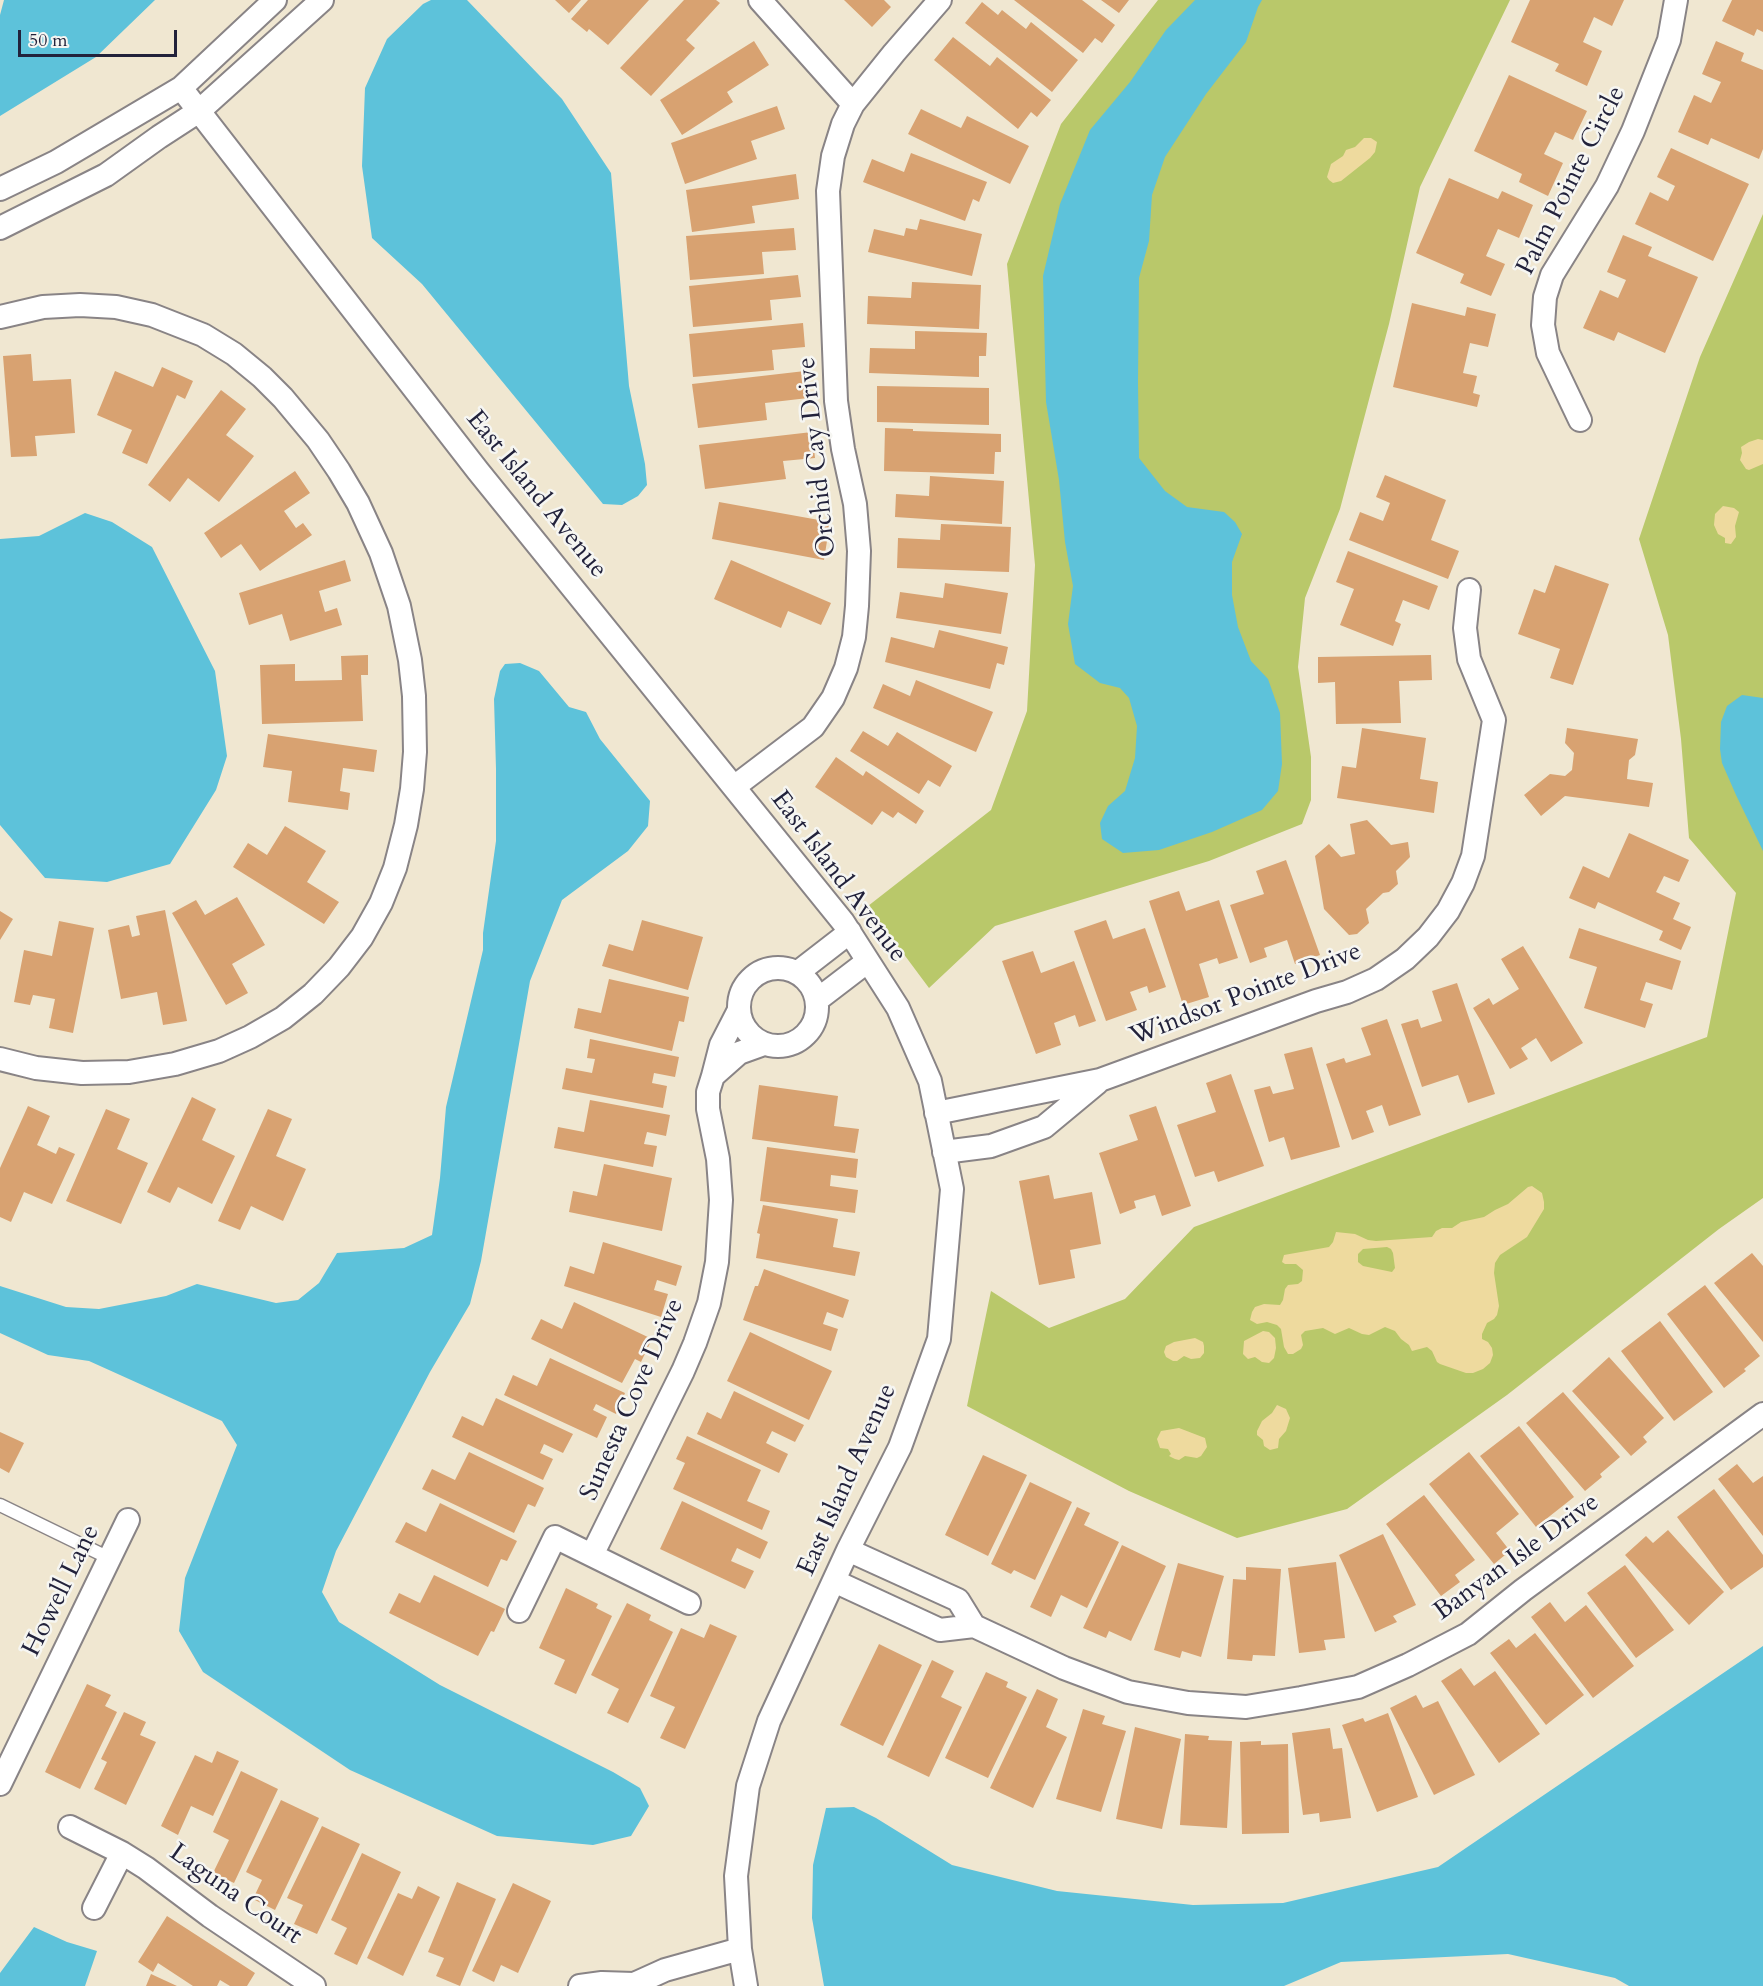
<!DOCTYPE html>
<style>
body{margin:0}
#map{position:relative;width:1763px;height:1986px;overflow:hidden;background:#f0e7d1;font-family:Cardo,serif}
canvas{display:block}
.scale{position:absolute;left:18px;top:30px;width:159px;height:27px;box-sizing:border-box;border:3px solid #22223b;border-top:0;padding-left:8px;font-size:18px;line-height:21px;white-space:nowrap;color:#22223b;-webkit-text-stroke:4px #f6f6f2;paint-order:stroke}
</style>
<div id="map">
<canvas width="1763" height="1986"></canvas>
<div class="scale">50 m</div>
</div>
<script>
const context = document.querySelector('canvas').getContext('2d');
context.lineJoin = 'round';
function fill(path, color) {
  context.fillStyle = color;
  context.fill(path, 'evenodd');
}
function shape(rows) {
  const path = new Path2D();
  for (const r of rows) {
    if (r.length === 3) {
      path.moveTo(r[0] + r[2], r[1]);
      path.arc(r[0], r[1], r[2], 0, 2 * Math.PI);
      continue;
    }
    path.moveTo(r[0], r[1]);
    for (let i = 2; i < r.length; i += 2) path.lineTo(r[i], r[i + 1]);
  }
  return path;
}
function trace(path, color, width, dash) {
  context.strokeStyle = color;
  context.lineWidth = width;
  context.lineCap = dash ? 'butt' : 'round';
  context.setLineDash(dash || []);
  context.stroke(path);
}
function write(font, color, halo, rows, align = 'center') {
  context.font = font + ' Cardo,serif';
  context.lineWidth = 5;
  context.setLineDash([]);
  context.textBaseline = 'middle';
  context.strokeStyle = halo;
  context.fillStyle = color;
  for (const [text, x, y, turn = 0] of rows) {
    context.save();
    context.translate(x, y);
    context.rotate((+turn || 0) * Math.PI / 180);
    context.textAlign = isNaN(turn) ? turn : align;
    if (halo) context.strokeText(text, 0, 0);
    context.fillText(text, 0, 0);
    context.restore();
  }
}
const green = shape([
 [1158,0,1510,0,1420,187,1389,324,1340,509,1305,598,1298,667,1311,757,1311,800,1302,824,1209,861,995,926,929,988,868,906,991,810,1027,711,1035,565,1007,264,1061,124],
 [1763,214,1763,1198,1719,1229,1507,1395,1347,1509,1237,1538,1129,1491,967,1406,991,1291,1049,1328,1125,1299,1194,1227,1707,1037,1736,893,1689,838,1681,739,1668,635,1639,539,1700,357]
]);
const sand = shape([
 [1364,138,1371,138,1377,142,1375,152,1370,158,1341,181,1333,183,1329,180,1327,177,1331,164,1343,156,1346,150,1355,147],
 [1758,439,1763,440,1763,464,1749,470,1746,469,1740,460,1742,453,1741,447,1749,442],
 [1723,506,1734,508,1739,512,1735,526,1736,537,1731,544,1725,543,1725,538,1718,534,1714,525,1715,514],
 [1532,1186,1542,1193,1544,1202,1544,1209,1527,1237,1500,1255,1495,1263,1494,1273,1499,1306,1497,1315,1494,1319,1487,1323,1482,1334,1482,1339,1488,1342,1492,1348,1493,1355,1490,1363,1483,1369,1473,1373,1466,1373,1440,1364,1437,1362,1432,1351,1427,1347,1412,1351,1409,1345,1401,1339,1395,1331,1385,1327,1369,1335,1362,1334,1349,1328,1335,1334,1323,1328,1305,1331,1301,1335,1303,1345,1301,1349,1293,1354,1288,1354,1284,1347,1281,1329,1277,1325,1267,1322,1257,1324,1250,1320,1252,1312,1255,1307,1264,1304,1280,1305,1283,1300,1285,1289,1288,1285,1298,1284,1302,1281,1303,1270,1296,1264,1285,1264,1282,1262,1284,1255,1329,1247,1333,1242,1336,1232,1355,1234,1368,1240,1376,1241,1432,1237,1436,1231,1442,1228,1452,1228,1461,1222,1484,1217,1495,1210,1508,1204,1528,1187],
 [1387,1247,1391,1249,1393,1253,1395,1268,1392,1272,1363,1266,1358,1262,1358,1254,1363,1249],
 [1263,1331,1269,1332,1275,1338,1276,1348,1274,1358,1269,1363,1262,1362,1255,1357,1248,1359,1243,1354,1244,1341],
 [1195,1338,1203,1342,1204,1346,1204,1353,1200,1358,1191,1359,1184,1356,1177,1361,1173,1361,1166,1357,1164,1352,1166,1346,1174,1342],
 [1277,1405,1286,1409,1290,1418,1286,1431,1279,1439,1278,1448,1270,1450,1264,1446,1263,1440,1257,1435,1257,1431,1262,1421,1272,1413],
 [1179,1428,1205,1438,1207,1447,1201,1456,1197,1458,1185,1456,1179,1460,1175,1459,1169,1456,1171,1454,1168,1449,1160,1448,1157,1439,1161,1431]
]);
const water = shape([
 [4,0,155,0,96,57,0,116,0,15],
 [431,0,467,0,562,99,611,173,629,386,645,464,647,485,638,496,622,505,603,504,422,284,372,238,362,166,365,88,387,39,423,4],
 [1195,0,1262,0,1258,7,1246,42,1206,94,1165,157,1152,195,1149,241,1139,278,1138,382,1139,458,1165,491,1187,507,1224,512,1235,522,1242,534,1232,562,1232,595,1238,627,1251,661,1268,679,1280,713,1282,764,1278,791,1262,810,1212,832,1159,850,1123,853,1102,839,1100,823,1108,806,1125,791,1135,758,1137,726,1129,698,1120,688,1100,683,1075,664,1068,624,1073,586,1065,542,1059,480,1046,402,1043,276,1060,204,1090,130,1130,82,1166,30],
 [85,513,112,522,152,547,215,671,227,756,216,790,170,864,107,882,45,878,0,825,0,539,39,536],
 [520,663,539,671,569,707,586,712,600,739,650,801,648,826,628,851,562,900,530,981,481,1261,470,1304,430,1372,336,1551,322,1592,339,1622,440,1685,613,1772,640,1788,649,1806,631,1836,593,1845,497,1836,350,1770,203,1672,179,1631,185,1578,237,1445,222,1421,89,1361,48,1355,0,1333,0,1286,66,1307,99,1309,166,1296,197,1284,276,1303,298,1300,319,1283,337,1253,404,1248,432,1235,440,1178,446,1107,483,950,483,933,496,841,496,769,494,699,500,671,505,664],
 [1742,695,1763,698,1763,851,1736,795,1722,763,1720,749,1721,722,1727,706],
 [1763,1646,1763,1986,1629,1986,1615,1978,1508,1954,1341,1962,1284,1986,824,1986,812,1918,813,1865,826,1808,854,1807,876,1818,952,1865,1057,1891,1193,1905,1283,1903,1438,1867],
 [34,1927,67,1942,97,1951,85,1986,0,1986,0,1973]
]);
const building = shape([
 [555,0,581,0,569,13],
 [588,0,649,0,608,45,589,29,587,32,571,19],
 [684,0,716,0,720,3,686,40,695,48,651,96,620,68],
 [844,0,884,0,891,7,872,27],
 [1014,0,1082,0,1115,25,1102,43,1095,38,1083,53],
 [1101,0,1129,0,1119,13],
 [1530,0,1624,0,1612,26,1594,17,1583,42,1602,51,1587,86,1555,71,1559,64,1511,42],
 [1732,0,1763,0,1763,32,1757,29,1754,36,1722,21],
 [982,2,998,15,1002,10,1026,29,1031,22,1078,60,1052,92,965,23],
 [953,37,990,66,997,57,1051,100,1037,117,1031,112,1018,129,934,60],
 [754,41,769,65,727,92,733,102,682,135,660,100],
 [1716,41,1744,53,1741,61,1763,70,1763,149,1759,159,1711,138,1708,145,1678,132,1694,95,1711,103,1721,82,1702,74],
 [1509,75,1587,111,1573,140,1555,132,1544,154,1563,163,1548,196,1519,182,1522,174,1474,151],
 [777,106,785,129,751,141,757,159,685,184,671,143],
 [921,109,961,128,967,116,1029,146,1010,184,908,134],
 [1671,148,1749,184,1713,261,1635,224,1650,192,1668,201,1675,186,1657,177],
 [911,153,987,182,979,202,973,199,965,221,863,182,872,159,904,172],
 [796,174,799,199,752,206,755,223,692,232,686,190],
 [1449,178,1498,199,1502,191,1533,205,1519,238,1498,229,1486,256,1505,264,1491,296,1460,283,1464,274,1416,253],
 [920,219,982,234,972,276,868,252,874,229,904,236,906,228,917,230],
 [794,228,796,250,762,252,764,274,690,280,686,236],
 [1623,235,1652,247,1648,256,1698,277,1665,353,1618,332,1614,341,1583,328,1600,290,1618,298,1626,280,1607,272],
 [798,275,801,297,770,300,772,320,693,327,689,286],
 [912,282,981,285,979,329,867,324,868,296,911,298],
 [1412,303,1465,316,1467,307,1496,314,1488,347,1470,343,1463,373,1477,376,1473,393,1480,395,1477,407,1393,387],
 [803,323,805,347,772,350,774,370,693,377,689,334],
 [915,331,987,333,986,356,979,356,979,377,869,373,870,348,915,349],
 [31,354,33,381,71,379,75,433,35,436,37,456,11,457,3,356],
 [162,367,193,381,185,399,177,395,147,464,122,453,132,430,97,415,115,371,153,387],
 [805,371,808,398,765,403,767,420,698,428,692,384],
 [877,386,989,388,989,425,877,422],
 [221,390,246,409,226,435,254,456,219,502,188,478,170,502,148,485],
 [885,428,913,429,913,431,1001,434,1001,452,995,452,994,474,884,471],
 [812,432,815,458,783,461,786,479,705,489,699,445],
 [295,471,310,493,284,511,296,528,303,523,312,535,260,571,241,544,221,558,204,533],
 [1385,475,1446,500,1431,540,1459,551,1448,579,1349,540,1360,512,1383,521,1390,503,1376,497],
 [930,476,1004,481,1002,524,895,517,896,494,929,496],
 [719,502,830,522,824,560,712,539],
 [941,524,1011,527,1009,572,897,568,898,538,940,540],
 [1348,551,1438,586,1429,610,1403,600,1395,621,1401,624,1393,646,1340,625,1354,589,1336,582],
 [345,560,351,581,319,591,325,612,337,608,342,625,290,641,282,614,249,625,239,593],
 [731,560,831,603,821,625,788,611,781,628,714,599],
 [1555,565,1609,584,1573,685,1550,678,1560,649,1518,634,1534,589,1545,593],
 [945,583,1008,593,1001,634,896,618,900,592,943,598],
 [939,630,1008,647,1004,665,997,663,990,689,885,662,891,637,934,648],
 [368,655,368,675,361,675,363,721,262,724,260,665,295,664,295,681,342,680,341,656],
 [1431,655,1432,680,1399,681,1401,723,1336,724,1335,682,1318,683,1318,657],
 [916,680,993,712,976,752,873,708,883,684,910,696],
 [1362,728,1426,738,1420,779,1438,782,1434,813,1337,798,1342,766,1356,768],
 [1567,728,1638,739,1635,755,1629,760,1627,779,1653,783,1649,807,1565,796,1541,816,1524,795,1550,774,1565,776,1572,770,1574,753,1565,743],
 [863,731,888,746,897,732,952,766,940,787,928,780,919,794,850,751],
 [268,734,377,750,374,772,343,768,340,791,350,793,348,810,288,802,292,771,263,767],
 [836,757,863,776,866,771,924,811,916,824,898,812,893,818,882,811,872,825,815,787],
 [1367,820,1391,845,1408,842,1410,857,1396,871,1398,884,1389,892,1383,893,1366,909,1369,923,1357,934,1349,935,1324,909,1315,856,1329,844,1341,857,1355,854,1350,824],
 [285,826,326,851,307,882,339,902,324,924,233,867,248,843,267,855],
 [1629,833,1689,860,1679,882,1664,876,1656,892,1680,903,1673,919,1691,927,1681,950,1659,940,1663,931,1598,902,1595,909,1569,898,1583,866,1609,878],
 [1286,860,1320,955,1295,964,1287,940,1264,948,1267,957,1250,963,1230,905,1264,894,1256,871],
 [1179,891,1186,911,1219,900,1238,958,1219,964,1217,958,1199,964,1209,997,1183,1005,1149,901],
 [237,897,265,945,232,964,248,993,226,1005,172,913,196,900,205,915],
 [165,910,187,1021,163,1025,157,992,121,999,108,930,129,925,132,937,140,935,136,916],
 [0,911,13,919,0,940],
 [642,920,703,937,688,990,602,966,609,944,633,951],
 [1106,920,1113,939,1145,928,1166,987,1149,993,1147,986,1130,992,1137,1010,1106,1021,1074,931],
 [59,921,94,928,73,1033,49,1028,55,999,33,995,30,1005,14,1002,24,950,52,956],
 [1579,928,1681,961,1672,990,1646,982,1640,1000,1653,1004,1645,1028,1584,1008,1597,967,1569,958],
 [1523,946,1583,1043,1551,1062,1536,1038,1521,1048,1528,1059,1510,1069,1473,1008,1489,998,1493,1005,1519,989,1501,959],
 [1033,951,1041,973,1074,961,1096,1021,1079,1027,1075,1015,1054,1023,1061,1045,1036,1054,1002,961],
 [609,979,689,997,684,1022,679,1021,672,1051,574,1028,578,1008,601,1013],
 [1457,983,1495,1094,1468,1103,1458,1075,1422,1087,1401,1024,1418,1019,1421,1028,1442,1021,1432,991],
 [1387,1019,1421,1115,1389,1126,1382,1105,1366,1111,1374,1132,1352,1140,1326,1064,1344,1058,1346,1063,1371,1055,1361,1028],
 [590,1039,679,1057,675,1077,654,1073,652,1083,667,1086,663,1108,562,1089,566,1068,592,1073,595,1059,587,1058],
 [1312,1047,1340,1147,1291,1160,1284,1137,1269,1142,1254,1090,1270,1086,1273,1094,1294,1089,1284,1054],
 [1231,1074,1264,1166,1218,1182,1214,1171,1195,1177,1177,1125,1216,1112,1206,1083],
 [759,1085,838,1096,834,1126,859,1129,855,1153,752,1139],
 [192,1097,216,1109,202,1140,235,1156,212,1204,178,1187,170,1203,147,1192],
 [590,1100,670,1115,666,1136,647,1132,644,1144,657,1146,653,1167,554,1148,558,1127,584,1132],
 [28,1106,50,1116,37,1145,56,1154,59,1147,75,1154,52,1204,24,1192,11,1222,0,1217,0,1168],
 [1156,1106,1191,1206,1162,1216,1155,1195,1134,1201,1136,1208,1120,1214,1099,1153,1138,1140,1129,1115],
 [106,1109,130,1119,117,1149,148,1163,121,1224,66,1201],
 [268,1109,292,1119,276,1156,306,1169,283,1221,251,1206,240,1230,218,1221],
 [767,1147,858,1159,856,1178,831,1175,830,1186,858,1190,855,1213,760,1201],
 [604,1164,672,1178,662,1231,569,1212,573,1191,597,1196],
 [1049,1175,1054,1199,1092,1192,1101,1244,1070,1250,1075,1278,1039,1285,1019,1181],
 [763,1205,838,1219,833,1247,860,1252,855,1276,756,1258,760,1234,757,1233],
 [603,1242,682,1266,676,1286,657,1280,654,1290,668,1294,661,1317,564,1286,570,1266,594,1274],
 [1752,1253,1763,1266,1763,1342,1714,1283],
 [764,1269,849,1300,843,1318,827,1312,823,1324,838,1329,831,1351,743,1320,755,1286,758,1286],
 [1705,1285,1760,1356,1744,1369,1746,1371,1724,1388,1667,1314],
 [574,1302,652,1339,641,1362,635,1359,622,1383,531,1339,541,1319,562,1329],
 [1660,1321,1713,1392,1674,1421,1621,1351],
 [750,1332,832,1371,809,1420,727,1381],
 [1609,1357,1664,1418,1643,1437,1647,1442,1631,1456,1572,1391],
 [550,1358,625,1393,616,1414,596,1404,593,1410,607,1417,597,1438,504,1395,513,1375,537,1386],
 [734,1391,804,1425,795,1442,772,1431,766,1443,788,1454,779,1473,697,1434,707,1412,721,1419],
 [1563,1392,1620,1457,1600,1474,1602,1477,1585,1491,1526,1423],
 [496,1398,573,1434,563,1453,544,1444,540,1453,553,1459,543,1480,452,1437,462,1416,483,1426],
 [1519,1426,1574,1497,1536,1527,1480,1456],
 [0,1432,24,1443,9,1473,0,1468],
 [687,1436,761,1470,747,1501,770,1511,762,1530,673,1489,685,1463,676,1459],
 [469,1452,544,1488,535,1507,528,1504,514,1533,422,1489,432,1469,455,1480],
 [1469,1452,1519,1514,1496,1533,1510,1551,1494,1564,1429,1484],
 [983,1455,1027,1475,988,1556,945,1535],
 [1737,1464,1753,1483,1763,1476,1763,1536,1718,1479],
 [1030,1482,1072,1502,1035,1580,1014,1570,1011,1574,991,1564],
 [1714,1489,1763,1555,1763,1567,1731,1590,1677,1517],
 [1424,1495,1475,1560,1455,1575,1460,1582,1441,1596,1386,1524],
 [682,1501,768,1542,760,1559,737,1548,731,1561,754,1571,745,1589,660,1549],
 [440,1503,517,1541,507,1561,501,1559,488,1587,395,1542,406,1522,426,1532],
 [1077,1507,1090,1513,1084,1525,1119,1542,1087,1608,1061,1595,1051,1617,1030,1607],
 [1668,1530,1724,1592,1689,1625,1625,1555,1646,1536,1653,1543],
 [1383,1534,1416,1605,1393,1616,1397,1622,1375,1632,1339,1555],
 [1122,1545,1166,1566,1131,1641,1109,1631,1106,1638,1083,1628],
 [1336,1562,1345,1638,1324,1640,1326,1650,1299,1653,1288,1568],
 [1178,1563,1224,1576,1201,1657,1182,1651,1180,1658,1154,1650],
 [1625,1565,1674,1630,1636,1658,1587,1593],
 [1246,1567,1281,1569,1275,1656,1253,1655,1252,1661,1227,1659,1233,1579,1246,1580],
 [434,1575,505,1609,494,1632,491,1631,478,1656,389,1613,399,1593,420,1603],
 [566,1588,598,1604,596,1608,612,1616,576,1694,554,1684,565,1660,539,1648],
 [1550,1602,1565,1622,1586,1605,1634,1666,1593,1698,1531,1617],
 [627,1603,651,1615,649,1620,673,1632,628,1723,607,1713,619,1689,591,1675],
 [710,1624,737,1636,685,1749,660,1738,675,1707,650,1696,681,1628,704,1638],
 [1535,1633,1584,1695,1546,1725,1490,1653,1509,1639,1516,1648],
 [879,1644,922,1665,883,1746,840,1725],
 [932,1660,954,1671,941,1697,962,1707,929,1777,887,1757],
 [1461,1668,1474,1686,1495,1671,1540,1734,1499,1763,1441,1681],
 [986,1672,1008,1682,1006,1687,1027,1697,988,1778,945,1758],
 [87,1684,111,1695,105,1706,117,1712,80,1789,45,1772],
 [1037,1689,1058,1699,1046,1727,1067,1737,1033,1808,990,1788],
 [1416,1695,1423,1708,1438,1701,1475,1775,1434,1795,1390,1708],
 [1083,1709,1105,1716,1102,1724,1126,1731,1101,1812,1056,1799],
 [124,1712,146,1722,140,1735,156,1742,126,1805,94,1789,107,1762,101,1759],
 [1388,1713,1418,1797,1377,1812,1342,1725,1363,1718,1365,1722],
 [1135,1727,1181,1739,1162,1829,1116,1819],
 [1330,1728,1333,1749,1342,1748,1351,1818,1320,1822,1319,1813,1303,1815,1292,1733],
 [1185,1734,1209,1736,1208,1740,1232,1741,1227,1828,1180,1825],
 [1261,1741,1261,1745,1288,1744,1289,1833,1242,1834,1240,1742],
 [217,1751,239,1761,213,1816,191,1806,178,1835,161,1826,195,1755,212,1763],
 [241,1771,278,1789,234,1883,213,1873,229,1840,213,1832],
 [281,1800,319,1818,275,1910,253,1899,262,1880,246,1872],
 [322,1826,360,1844,317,1934,294,1924,303,1905,287,1898],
 [362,1853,401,1872,357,1965,334,1954,347,1928,331,1920],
 [457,1882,496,1899,460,1986,436,1976,444,1958,428,1952],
 [513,1883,551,1901,518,1973,501,1965,494,1982,472,1971],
 [418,1886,440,1897,403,1976,367,1958,398,1893,412,1899],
 [167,1916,255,1973,247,1986,230,1986,220,1980,217,1986,193,1986,158,1963,153,1972,138,1962],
 [151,1974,177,1986,146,1986]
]);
const lane = shape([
 [0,1505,109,1558]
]);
const street = shape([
 [760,0,853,104],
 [181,88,478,471,843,922,898,1008,930,1081,952,1189,939,1339,900,1447,848,1550,769,1721,748,1786,736,1876,740,1949,746,1986],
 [0,189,56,162,181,88,275,0],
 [0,228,106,175,159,137,199,111,322,0],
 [0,317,43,307,80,305,116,307,152,315,203,335,234,354,262,377,283,398,318,440,339,471,358,503,381,553,399,606,410,660,414,696,415,752,412,789,406,825,395,868,381,903,362,937,339,967,313,994,283,1018,250,1037,219,1051,175,1064,129,1072,82,1073,36,1068,0,1059],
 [1580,420,1548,353,1543,325,1545,297,1552,275,1607,186,1633,131,1669,40,1676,0],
 [734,787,813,727,833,698,846,668,854,637,857,606,859,551,855,504,843,449,836,401,828,191,833,156,843,124,853,104,894,53,940,0],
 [778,1007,39],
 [797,973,850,932],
 [817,1000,868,961],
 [713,1076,721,1045,739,1010],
 [936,1113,1100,1080,1316,1001,1347,992,1376,979,1405,959,1428,937,1448,911,1463,883,1473,856,1494,720,1469,659,1465,628,1469,590],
 [944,1152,991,1146,1044,1127,1097,1083],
 [848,1550,958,1600,974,1626],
 [592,1555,683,1371,695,1343,709,1303,717,1262,721,1200,718,1159,708,1109,708,1092,713,1076,739,1053,764,1044],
 [834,1581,940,1630,974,1626,1064,1668,1128,1692,1188,1703,1246,1707,1301,1698,1358,1687,1408,1665,1468,1634,1523,1590,1763,1414],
 [519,1611,555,1537,689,1603],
 [0,1784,128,1520],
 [70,1827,122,1853,146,1868,210,1916,314,1986],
 [94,1908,122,1853],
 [580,1986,602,1983,634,1984,665,1970,740,1949]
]);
const streetNames = [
 ["Palm Pointe Circle",1572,181,-63],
 ["Orchid Cay Drive",818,457,-96],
 ["East Island Avenue",536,495,51],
 ["East Island Avenue",838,877,53],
 ["Windsor Pointe Drive",1246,995,-21],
 ["Sunesta Cove Drive",633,1400,-66],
 ["East Island Avenue",848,1480,-66],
 ["Banyan Isle Drive",1517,1558,-36],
 ["Howell Lane",62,1591,-64],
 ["Laguna Court",235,1895,35]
];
fill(green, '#b9c86a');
fill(sand, '#eeda9e');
fill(water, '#5dc2da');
fill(building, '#d8a271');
trace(lane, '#898486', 15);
trace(street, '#898486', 26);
trace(lane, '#fff', 12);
trace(street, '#fff', 22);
write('26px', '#22223b', '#f6f6f2', streetNames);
</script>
